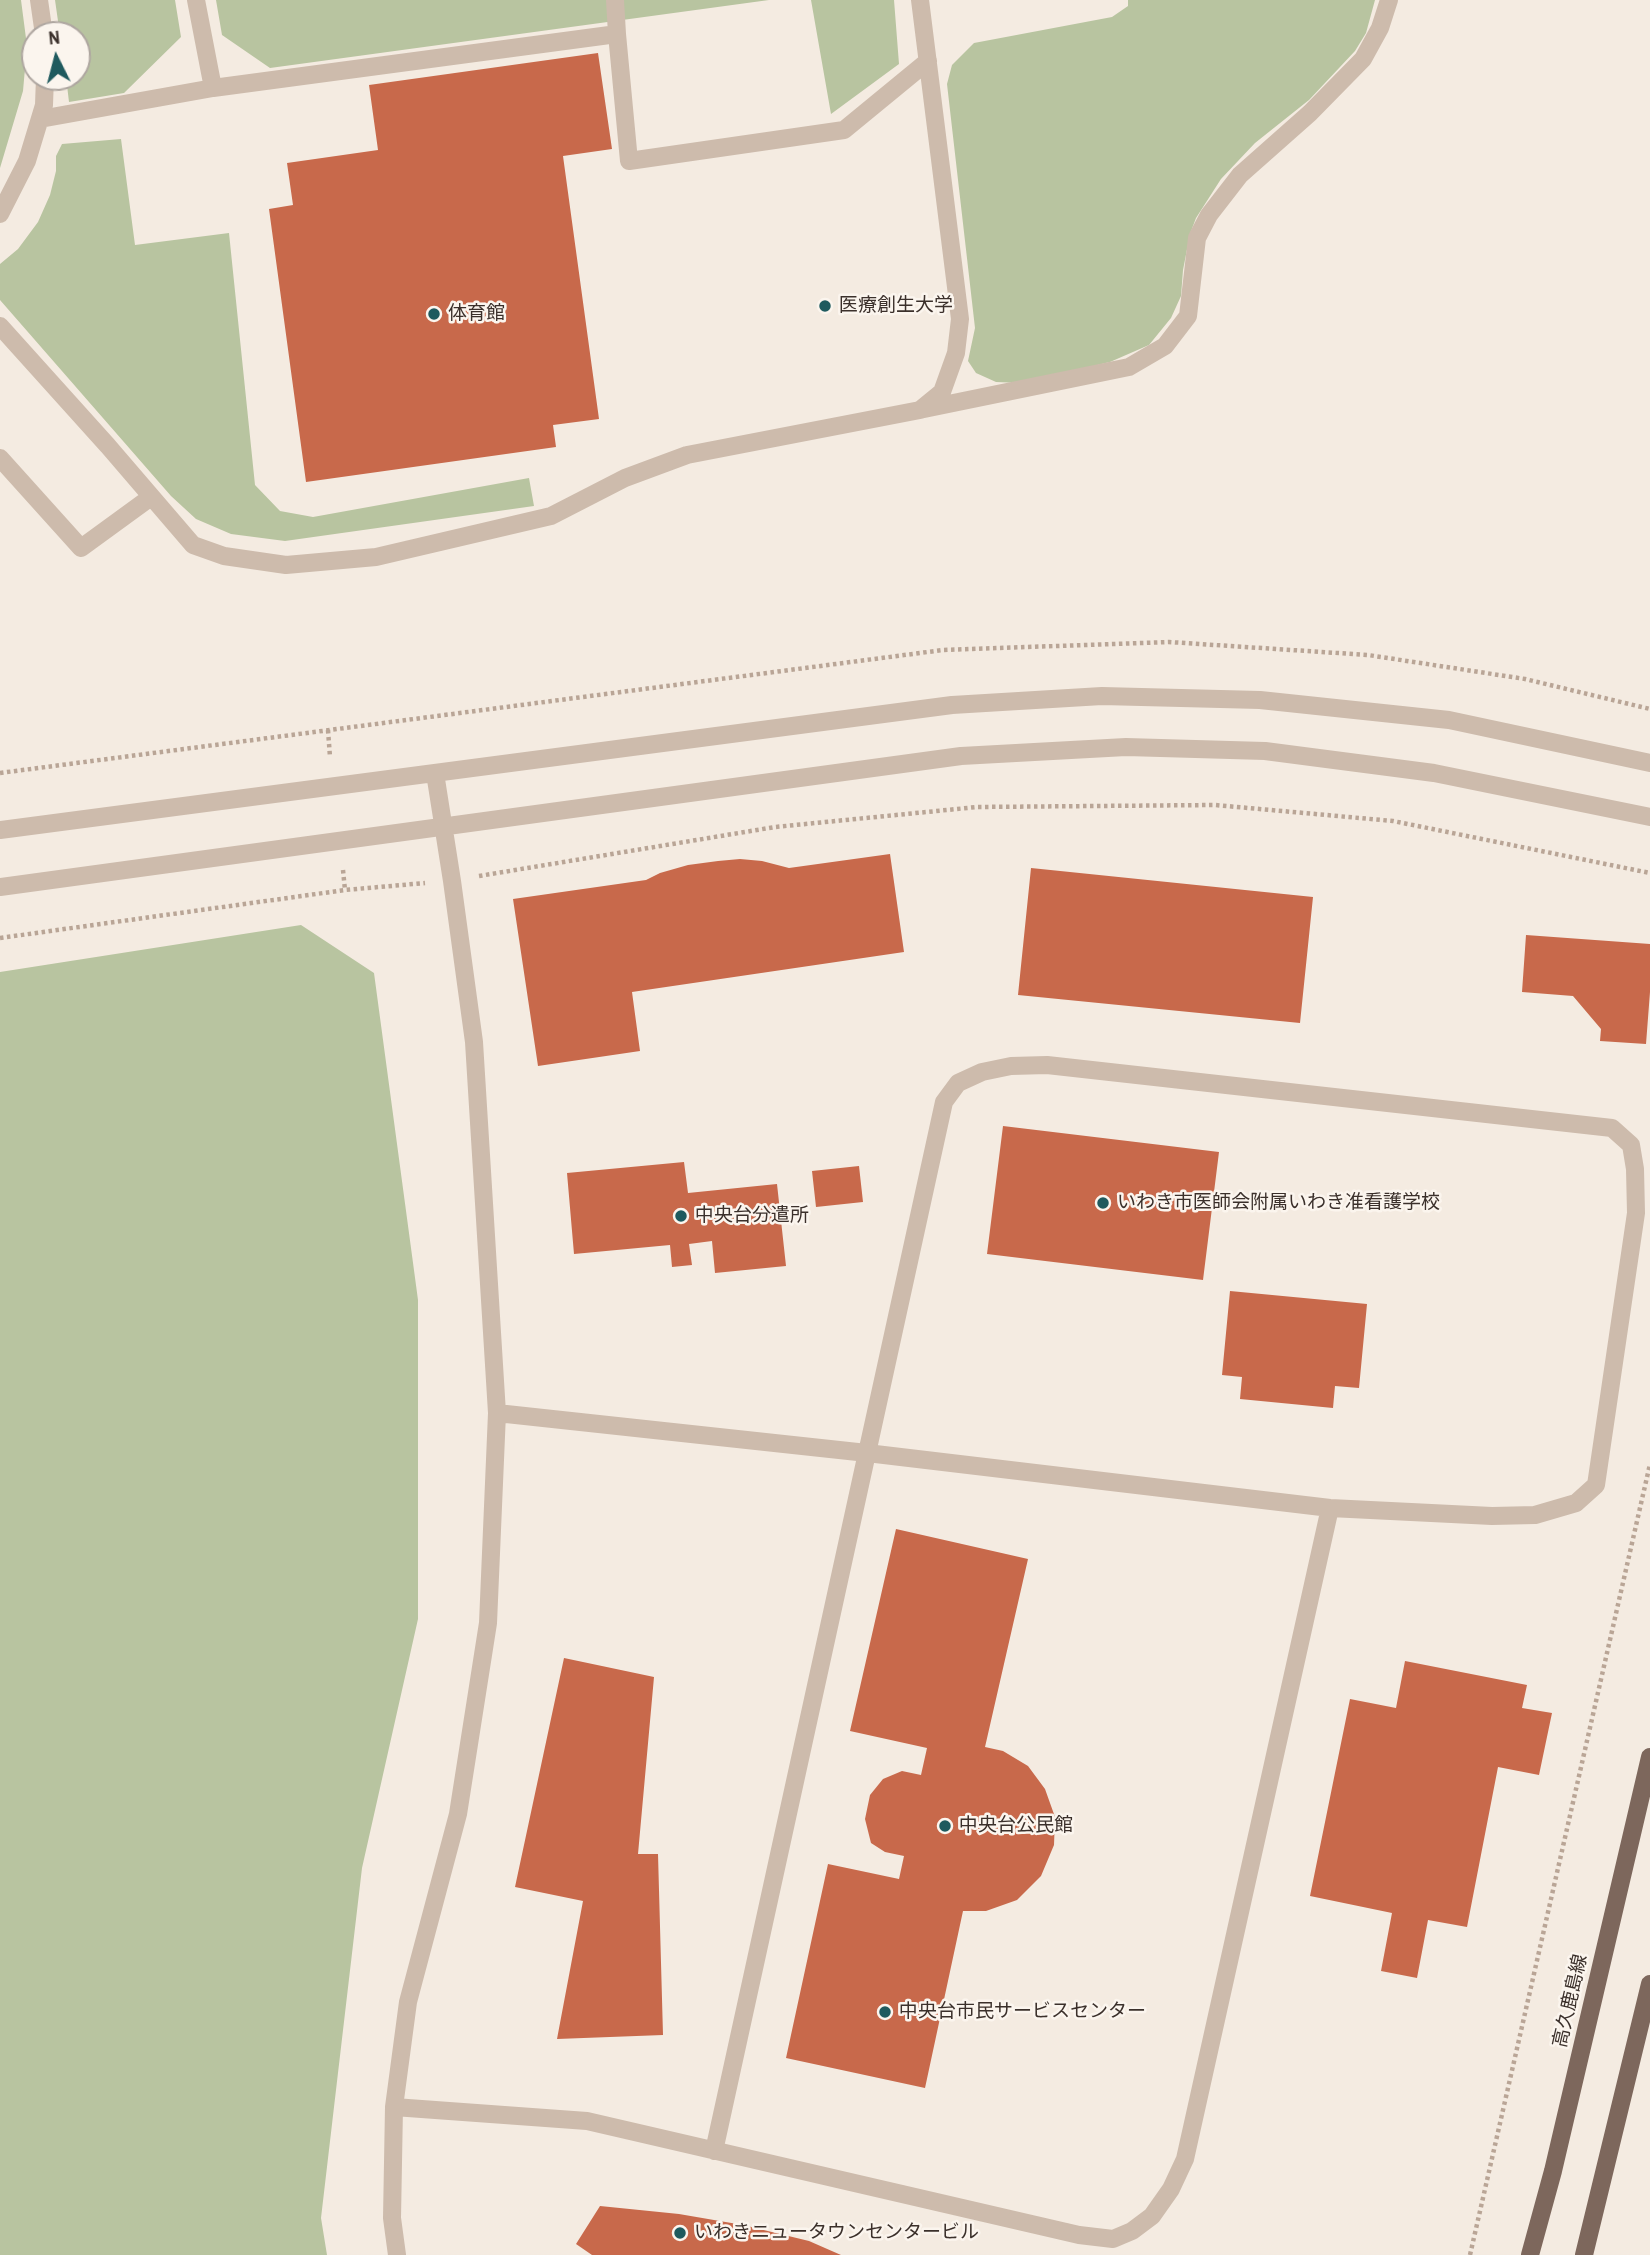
<!DOCTYPE html>
<meta charset="utf-8">
<style>
body{margin:0}
#map{position:relative;width:1650px;height:2255px;overflow:hidden;background:#f4ebe1;font-family:"Archivo Narrow",sans-serif}
canvas{display:block}
.north{position:absolute;left:21px;top:21px;width:70px;height:70px;box-sizing:border-box;background:#fbf5ee;border:2px solid #aea6a0;border-radius:50%;rotate:354deg;font-size:19px;font-weight:700;line-height:28px;text-align:center;color:#3b302b}
.north::after{content:'';display:block;margin:auto;width:24px;height:32px;background:#1f5a5e;clip-path:polygon(50% 0,100% 100%,50% 72%,0 100%)}
</style>
<div id="map">
<canvas width="1650" height="2255"></canvas>
<div class="north">N</div>
</div>
<script>
const context = document.querySelector('canvas').getContext('2d');
context.lineJoin = 'round';
function fill(path, color) {
  context.fillStyle = color;
  context.fill(path, 'evenodd');
}
function shape(rows) {
  const path = new Path2D();
  for (const r of rows) {
    path.moveTo(r[0], r[1]);
    for (let i = 2; i < r.length; i += 2) path.lineTo(r[i], r[i + 1]);
  }
  return path;
}
function trace(path, color, width, dash) {
  context.strokeStyle = color;
  context.lineWidth = width;
  context.lineCap = dash ? 'butt' : 'round';
  context.setLineDash(dash || []);
  context.stroke(path);
}
function write(font, color, halo, rows, align = 'center') {
  context.font = font + ' "Archivo Narrow","Noto Sans JP",sans-serif';
  context.lineWidth = 5;
  context.setLineDash([]);
  context.textBaseline = 'middle';
  context.strokeStyle = halo;
  context.fillStyle = color;
  for (const [text, x, y, turn = 0] of rows) {
    context.save();
    context.translate(x, y);
    context.rotate((+turn || 0) * Math.PI / 180);
    context.textAlign = isNaN(turn) ? turn : align;
    if (halo) context.strokeText(text, 0, 0);
    context.fillText(text, 0, 0);
    context.restore();
  }
}
const green = shape([
 [0,0,21,0,27,46,23,91,0,168],
 [55,0,175,0,181,37,124,93,69,102,66,77,77,77,77,35,60,35],
 [216,0,769,0,270,68,222,35],
 [811,0,894,0,899,64,831,114],
 [1128,0,1375,0,1366,33,1355,51,1309,100,1255,143,1221,179,1196,218,1190,234,1183,270,1181,296,1171,318,1149,345,1110,362,1022,383,996,382,976,373,968,361,975,328,947,84,952,65,974,43,1112,17,1128,6],
 [121,139,135,245,229,233,255,485,280,511,313,517,529,478,534,506,285,541,231,534,196,519,171,496,0,300,0,264,18,249,38,222,50,195,56,171,56,156,62,144],
 [301,925,374,973,418,1300,418,1619,362,1868,321,2218,327,2255,0,2255,0,972]
]);
const building = shape([
 [598,53,612,149,563,156,599,419,553,425,556,447,306,482,269,209,293,205,287,163,378,150,369,85],
 [890,854,904,952,632,992,640,1051,538,1066,513,899,646,880,660,873,688,865,718,861,740,859,762,861,789,868],
 [1031,868,1313,897,1300,1023,1018,995],
 [1526,935,1650,944,1650,992,1646,1044,1600,1041,1601,1029,1573,996,1522,992],
 [1003,1126,1219,1152,1203,1280,987,1254],
 [684,1162,688,1193,777,1184,786,1266,715,1273,712,1241,689,1244,692,1265,672,1267,670,1245,574,1254,567,1173],
 [859,1166,863,1202,816,1207,812,1171],
 [1230,1291,1367,1304,1359,1388,1335,1386,1333,1408,1240,1399,1242,1377,1222,1375],
 [896,1529,1028,1559,985,1747,1003,1751,1028,1766,1045,1789,1055,1817,1054,1845,1041,1876,1017,1900,986,1911,963,1911,925,2088,786,2058,828,1864,899,1879,904,1856,885,1852,871,1843,865,1819,870,1795,883,1779,902,1771,921,1775,927,1748,850,1731],
 [564,1658,654,1677,638,1854,658,1854,663,2035,557,2039,583,1901,515,1887],
 [1405,1661,1527,1685,1522,1708,1552,1713,1539,1775,1498,1767,1467,1927,1428,1920,1417,1978,1381,1971,1392,1913,1310,1896,1350,1699,1396,1708],
 [600,2206,679,2214,743,2225,809,2241,841,2255,592,2255,576,2244]
]);
const path = shape([
 [328,730,330,757],
 [0,773,943,650,1169,642,1368,655,1525,679,1650,709],
 [343,870,345,890],
 [479,876,775,827,977,807,1215,805,1393,821,1650,873],
 [0,938,345,890,425,883],
 [1470,2255,1650,1464]
]);
const minor = shape([
 [39,0,44,35],
 [196,0,213,88],
 [615,0,617,34],
 [40,119,213,88,617,34,629,161,844,130,928,61],
 [0,214,27,161,44,105,45,77],
 [0,326,108,446,193,545,224,556,286,565,376,557,551,516,625,478,687,455,920,410,942,392,956,353,960,319,920,0],
 [924,409,1129,367,1165,346,1188,316,1197,238,1209,215,1240,175,1310,113,1363,59,1380,28,1389,0],
 [0,458,81,548,151,497],
 [0,830,952,705,1102,696,1260,700,1449,720,1650,763],
 [0,887,961,756,1126,747,1265,751,1434,773,1650,817],
 [497,1413,867,1453,1330,1508,1492,1516,1535,1515,1576,1503,1596,1485,1636,1213,1635,1169,1631,1145,1612,1128,1047,1065,1011,1066,982,1072,958,1083,944,1102,867,1453,714,2151],
 [394,2107,587,2121,1079,2235,1113,2239,1132,2231,1152,2216,1171,2189,1185,2159,1330,1508],
 [397,2255,392,2218,394,2107,408,2002,458,1814,488,1623,497,1413,474,1042,452,881,435,773]
]);
const major = shape([
 [1530,2255,1553,2171,1650,1757],
 [1584,2255,1650,1984]
]);
const markers = [
 [825,306,7,"#1f5a5e"],
 [434,314,7,"#1f5a5e"],
 [1103,1203,7,"#1f5a5e"],
 [681,1216,7,"#1f5a5e"],
 [945,1826,7,"#1f5a5e"],
 [885,2012,7,"#1f5a5e"],
 [680,2233,7,"#1f5a5e"]
];
const poiNames = [
 ["医療創生大学",839,306],
 ["体育館",448,314],
 ["いわき市医師会附属いわき准看護学校",1117,1203],
 ["中央台分遣所",695,1216],
 ["中央台公民館",959,1826],
 ["中央台市民サービスセンター",899,2012],
 ["いわきニュータウンセンタービル",694,2233]
];
const streetNames = [
 ["高久鹿島線",1571,2001,-77]
];
fill(green, '#b8c4a0');
fill(building, '#c8694b');
trace(path, '#b9a596', 4.5, [3.5, 3.5]);
trace(minor, '#cdbbac', 18);
trace(major, '#7d675c', 18);
for (const [x, y, r, color] of markers) {
  const dot = new Path2D();
  dot.arc(x, y, r, 0, 2 * Math.PI);
  context.fillStyle = color;
  context.fill(dot);
  trace(dot, '#fbf5ee', 2.5);
}
write('19px', '#3b302b', '#fbf5ee', poiNames, 'left');
write('19px', '#3b302b', '#fbf5ee', streetNames);
</script>
